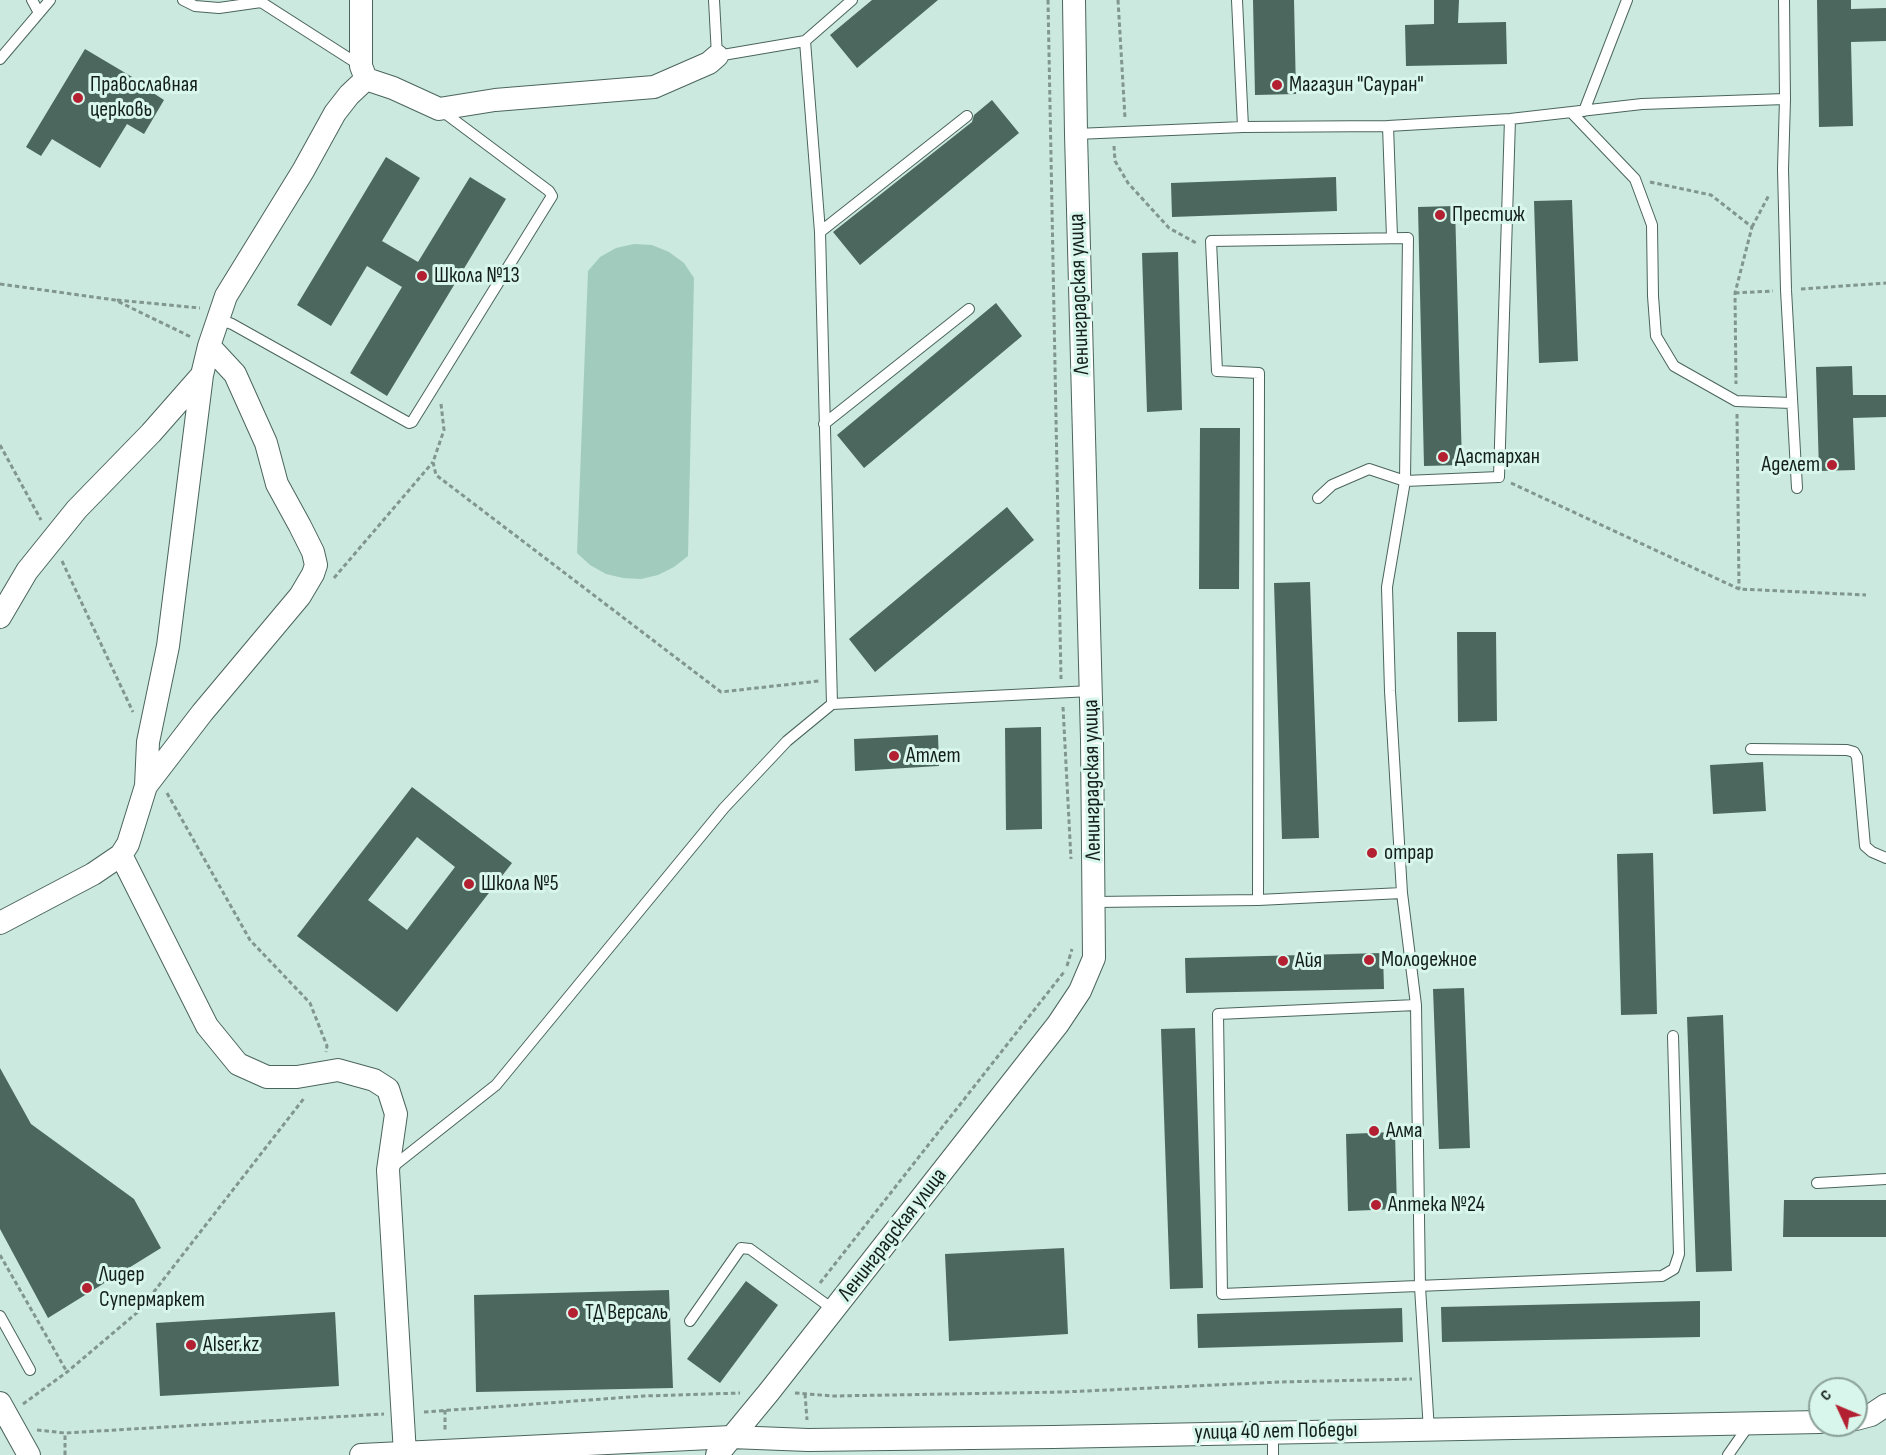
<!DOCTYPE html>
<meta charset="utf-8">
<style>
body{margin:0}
#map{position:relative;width:1886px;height:1455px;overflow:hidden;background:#cbe9de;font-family:"Sofia Sans Condensed",sans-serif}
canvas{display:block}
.north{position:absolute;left:1808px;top:1377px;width:60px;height:60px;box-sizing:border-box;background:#d8f6eb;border:2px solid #8aa098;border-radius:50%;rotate:314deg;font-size:16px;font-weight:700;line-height:24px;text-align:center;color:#141f1b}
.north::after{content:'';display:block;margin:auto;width:21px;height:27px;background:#b32031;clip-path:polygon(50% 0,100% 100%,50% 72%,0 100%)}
</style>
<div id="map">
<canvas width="1886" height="1455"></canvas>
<div class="north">С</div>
</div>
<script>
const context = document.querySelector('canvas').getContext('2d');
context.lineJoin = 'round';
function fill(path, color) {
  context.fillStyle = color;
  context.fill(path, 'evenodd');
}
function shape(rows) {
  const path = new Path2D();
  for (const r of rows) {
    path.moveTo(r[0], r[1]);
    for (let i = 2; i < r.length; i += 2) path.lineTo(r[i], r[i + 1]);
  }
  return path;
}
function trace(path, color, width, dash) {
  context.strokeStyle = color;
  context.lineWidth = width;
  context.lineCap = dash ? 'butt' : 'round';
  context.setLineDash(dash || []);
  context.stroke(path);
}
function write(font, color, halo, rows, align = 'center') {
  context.font = font + ' "Sofia Sans Condensed",sans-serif';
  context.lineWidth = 6;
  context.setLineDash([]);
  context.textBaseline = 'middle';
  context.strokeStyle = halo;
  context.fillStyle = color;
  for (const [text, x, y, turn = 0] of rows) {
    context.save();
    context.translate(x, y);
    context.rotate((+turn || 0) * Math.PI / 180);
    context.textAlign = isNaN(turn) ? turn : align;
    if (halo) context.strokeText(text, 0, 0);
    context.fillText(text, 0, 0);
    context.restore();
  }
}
const green = shape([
 [634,244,652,245,669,252,684,263,694,278,688,556,674,567,658,575,641,579,623,578,606,574,590,565,577,553,588,271,600,257,616,248]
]);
const building = shape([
 [872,0,938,0,857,68,830,35],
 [1253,0,1294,0,1296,94,1255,95],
 [1434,0,1459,0,1458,23,1506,22,1507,64,1406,66,1405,25,1434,24],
 [1817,0,1851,0,1851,9,1886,8,1886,41,1851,42,1853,126,1819,127],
 [85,49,149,87,147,89,164,100,144,134,127,124,100,168,52,139,41,156,26,147],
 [992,100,1019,133,860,265,833,232,972,122,974,115],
 [386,157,420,178,382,241,418,262,470,177,506,199,387,396,350,373,402,287,367,266,331,326,297,305],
 [1336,177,1337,211,1172,217,1171,183],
 [1572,200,1578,361,1539,363,1534,201],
 [1455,206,1462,465,1424,466,1418,207],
 [1178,252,1182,410,1147,412,1142,253],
 [996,303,1022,336,864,468,837,435],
 [1852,366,1853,395,1886,395,1886,417,1853,418,1855,470,1819,471,1816,367],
 [1200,428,1240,428,1239,589,1199,589],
 [1007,507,1034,540,875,672,849,639],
 [1310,582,1319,838,1282,839,1274,583],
 [1457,632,1496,632,1497,721,1458,722],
 [1041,727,1042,829,1006,830,1005,728],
 [938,735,939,766,855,771,854,739],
 [1763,762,1766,811,1713,814,1710,765],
 [412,787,512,863,397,1012,297,936],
 [417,837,455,867,407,930,368,900],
 [1653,853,1657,1014,1621,1015,1617,854],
 [1383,953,1384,989,1186,993,1185,958],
 [1464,988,1470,1148,1439,1149,1433,989],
 [1723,1015,1732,1271,1696,1272,1687,1017],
 [1195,1028,1203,1288,1170,1289,1161,1029],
 [0,1068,31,1124,134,1199,161,1248,48,1318,0,1229],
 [1395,1132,1397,1209,1348,1211,1346,1134],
 [1784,1200,1886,1200,1886,1237,1783,1237],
 [1064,1248,1068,1334,949,1341,945,1254],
 [746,1281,778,1305,720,1383,687,1359],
 [669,1290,673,1388,476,1392,474,1295],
 [1700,1301,1700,1337,1442,1342,1441,1307],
 [1402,1308,1403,1342,1198,1348,1197,1314],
 [335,1312,339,1386,160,1396,156,1323]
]);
const path = shape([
 [1048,0,1061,679],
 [1118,0,1125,118],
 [1114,146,1115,161,1128,183,1169,228,1198,244],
 [1650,182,1711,195,1752,227,1735,293,1736,384],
 [1752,227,1769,195],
 [0,284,115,300,191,337],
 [1801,289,1886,283],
 [1735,293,1773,291],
 [117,300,200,308],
 [441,404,444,430,433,462,436,475,721,692,819,681],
 [1737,414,1739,589],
 [0,445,41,520],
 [1511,483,1739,589,1866,595],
 [62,561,133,712],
 [334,578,433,462],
 [1063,707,1071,859],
 [167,793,250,940,310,1003,327,1046,326,1052],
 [1067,966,1072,949],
 [0,1255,67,1372],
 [820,1283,1064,972],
 [795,1393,833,1396,1064,1392,1280,1382,1412,1379],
 [805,1394,807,1420],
 [23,1404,67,1372,139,1311,305,1097],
 [445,1410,445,1432],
 [424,1412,644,1396,740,1393],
 [37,1430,65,1433,384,1414],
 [65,1455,65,1433]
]);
const service = shape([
 [32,0,39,13],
 [183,0,195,6,219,8,261,2,361,66],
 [1237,0,1243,127],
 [1784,0,1785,99],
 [805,41,852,0],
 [0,59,50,0],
 [1584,111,1627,0],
 [1571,112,1635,179,1652,225,1653,296,1656,336,1674,366,1736,401,1792,403],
 [1388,126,1510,119,1642,104,1785,99,1783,169,1786,290,1797,488],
 [1076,134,1243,127,1388,126,1392,237],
 [820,232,967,116],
 [218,319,232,324,409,423,412,422,552,196,549,191,442,111],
 [824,424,969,309],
 [1318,498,1332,485,1369,469,1405,481,1499,477,1510,119],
 [832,704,1091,691],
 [1751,749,1847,750,1854,752,1857,757,1865,846,1872,852,1886,858],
 [1402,893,1416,1005,1420,1287,1429,1431],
 [1095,902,1258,900,1259,373,1217,371,1211,241,1408,238,1405,481,1387,587,1390,691,1402,893,1258,900],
 [1416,1005,1218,1014,1222,1294,1662,1276,1674,1269,1679,1254,1673,1036],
 [391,1168,496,1085,724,808,787,741,832,704,820,232,805,41,717,56,714,0],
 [1817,1183,1886,1179],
 [0,1316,30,1370],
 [690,1321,741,1248,750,1249,834,1310],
 [1273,1432,1273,1455],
 [1728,1455,1749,1425]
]);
const minor = shape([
 [366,79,393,88,439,109,495,100,654,87,709,63,717,56],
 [0,617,27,571,77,509,151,433,202,375],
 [146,786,202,713,300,596,313,574,316,565,313,552,300,526,277,484,266,443,235,374,209,346],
 [121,855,207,1026,238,1064,267,1077,297,1077,338,1070,374,1080,388,1089,396,1114,388,1170,405,1454],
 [0,923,93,874,121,855,128,844,146,786,148,742,168,646,202,375,209,346,226,296,303,171,335,113,349,95,366,79,361,66,361,0],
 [0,1403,29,1455],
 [1856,1419,1871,1415,1886,1405],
 [361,1455,731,1437,808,1440,1053,1437,1820,1422],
 [717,1455,769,1392,1058,1024,1080,991,1094,958,1092,739,1076,134,1074,0]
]);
const markers = [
 [1277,85,6,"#b32031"],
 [78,98,6,"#b32031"],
 [1440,215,6,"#b32031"],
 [422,276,6,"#b32031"],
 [1443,457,6,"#b32031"],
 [1832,465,6,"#b32031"],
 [894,756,6,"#b32031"],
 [1372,853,6,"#b32031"],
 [469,884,6,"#b32031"],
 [1369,960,6,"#b32031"],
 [1283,961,6,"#b32031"],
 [1374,1131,6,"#b32031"],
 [1376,1205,6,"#b32031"],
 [87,1288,6,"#b32031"],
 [573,1313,6,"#b32031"],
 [191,1345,6,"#b32031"]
];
const poiNames = [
 ["Православная",90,85],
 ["церковь",90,110],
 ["Магазин \"Сауран\"",1289,85],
 ["Престиж",1452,215],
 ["Школа №13",434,276],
 ["Дастархан",1455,457],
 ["Аделет",1820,465,"right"],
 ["Атлет",906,756],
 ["отрар",1384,853],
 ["Школа №5",481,884],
 ["Молодежное",1381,960],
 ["Айя",1295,961],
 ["Алма",1386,1131],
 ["Аптека №24",1388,1205],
 ["Лидер",99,1275],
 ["Супермаркет",99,1300],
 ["ТД Версаль",585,1313],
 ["Alser.kz",203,1345]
];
const streetNames = [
 ["Ленинградская улица",1080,294,-92],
 ["Ленинградская улица",1093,780,-91],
 ["Ленинградская улица",893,1235,-52],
 ["улица 40 лет Победы",1276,1432,-1]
];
fill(green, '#a1ccbd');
fill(building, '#4c675e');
trace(service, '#4b655c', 12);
trace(minor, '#4b655c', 24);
trace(path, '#80968e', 3, [4.5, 3]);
trace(service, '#fff', 10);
trace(minor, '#fff', 22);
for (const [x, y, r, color] of markers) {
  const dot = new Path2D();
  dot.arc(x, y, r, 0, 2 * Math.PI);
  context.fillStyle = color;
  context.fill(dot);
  trace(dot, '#d8f6eb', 2);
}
write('22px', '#141f1b', '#d8f6eb', poiNames, 'left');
write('22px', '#141f1b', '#d8f6eb', streetNames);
</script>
